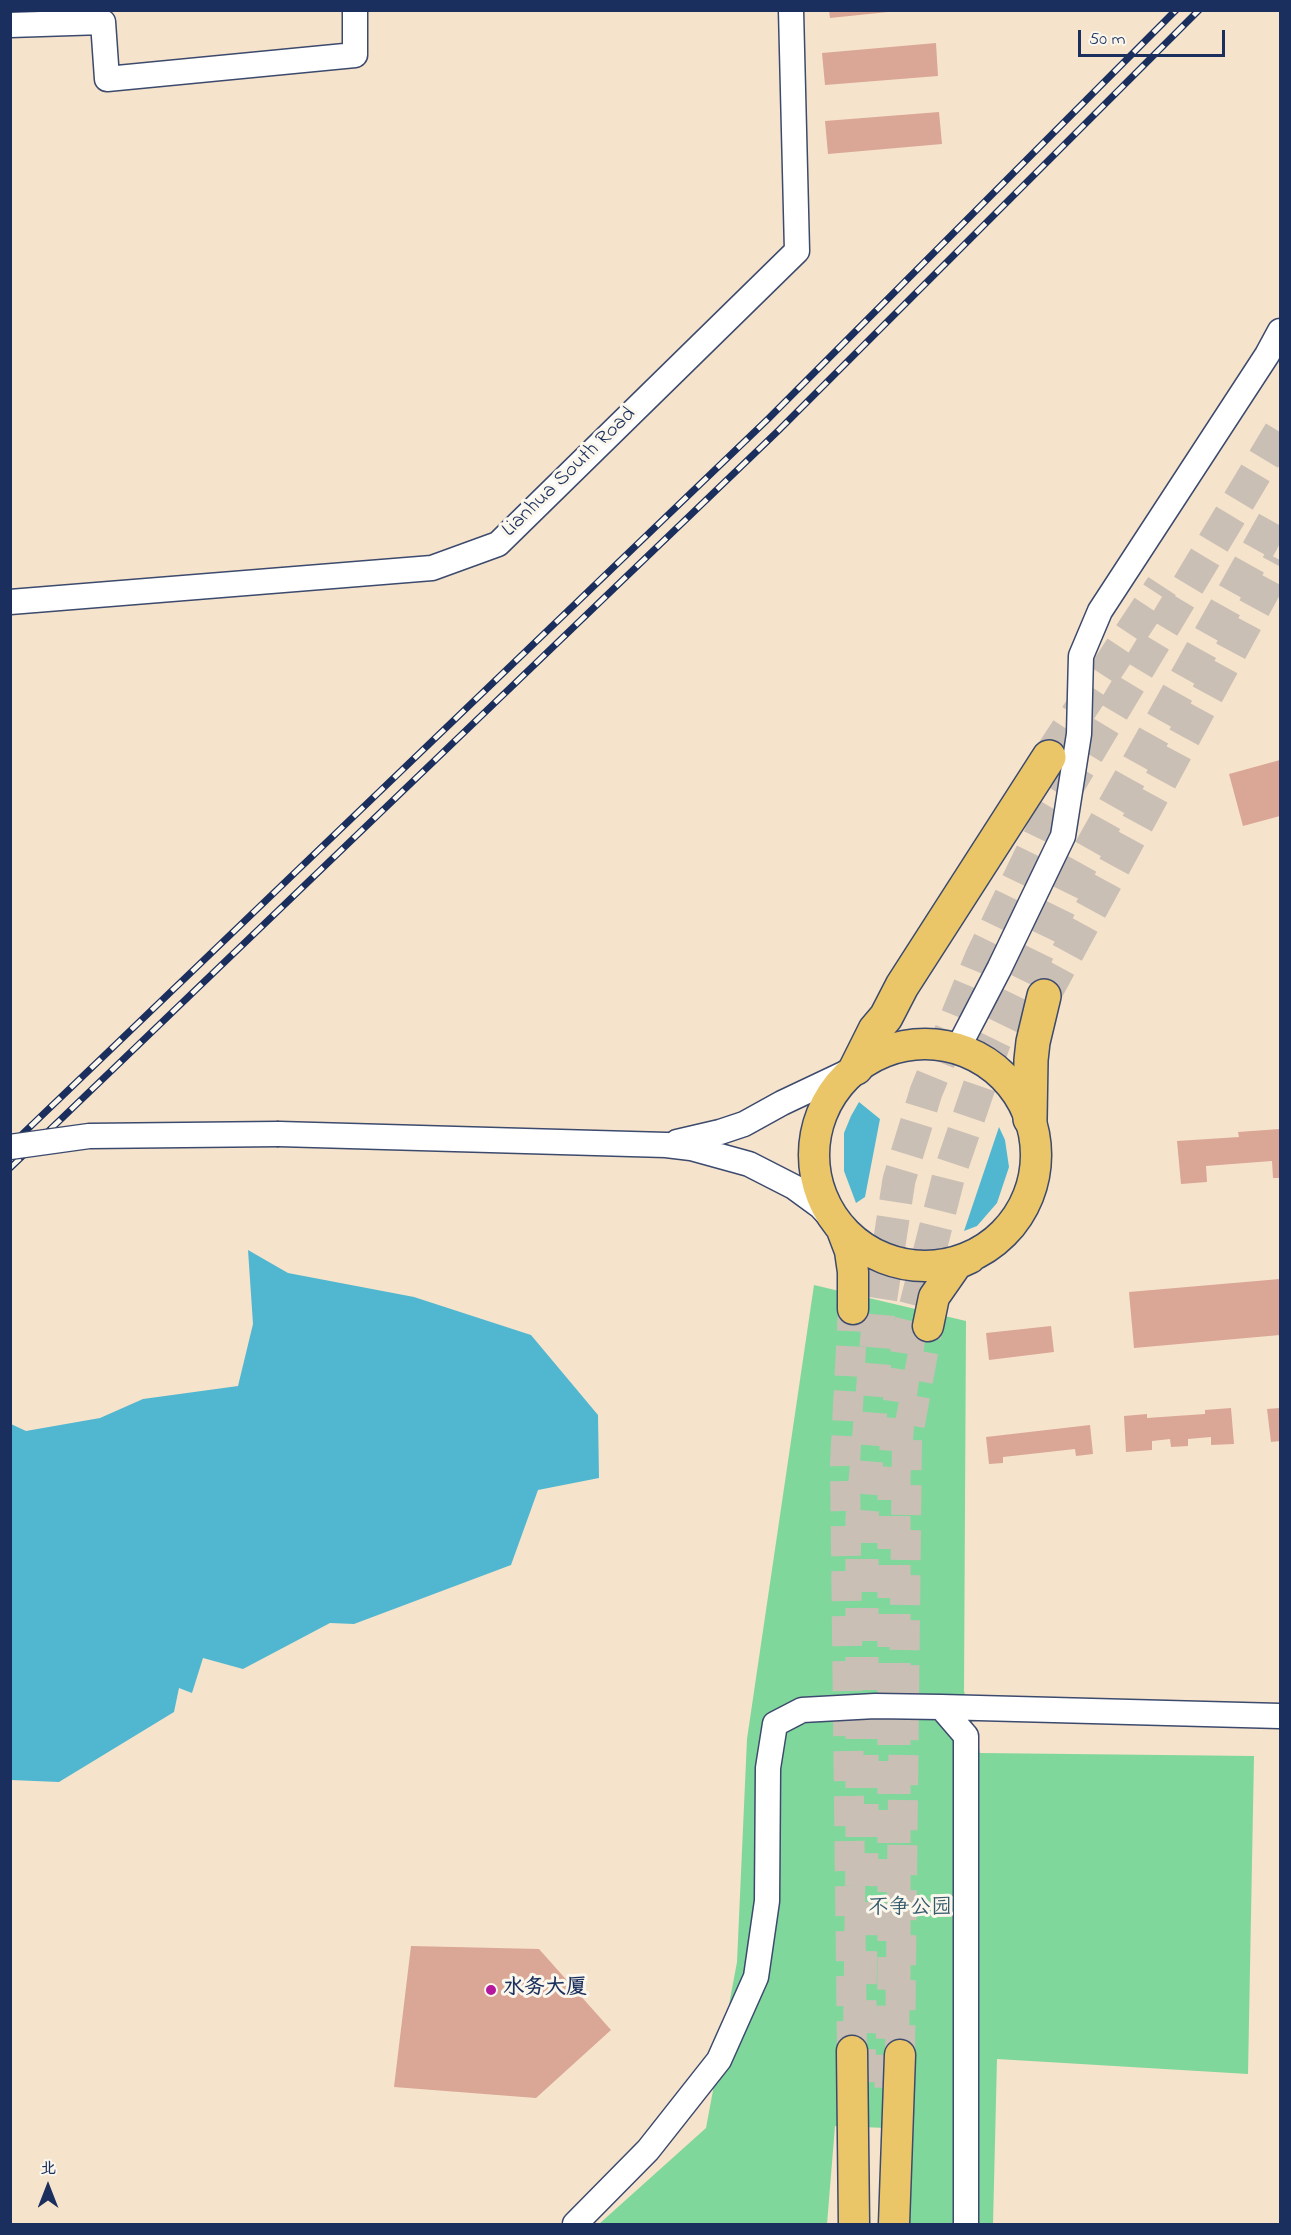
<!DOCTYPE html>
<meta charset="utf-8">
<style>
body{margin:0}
#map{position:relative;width:1291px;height:2235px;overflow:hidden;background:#f6e3cb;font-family:"Indie Flower","LXGW WenKai TC",sans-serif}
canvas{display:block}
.frame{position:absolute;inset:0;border:12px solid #1b2f5e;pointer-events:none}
.north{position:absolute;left:18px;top:2157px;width:60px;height:60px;-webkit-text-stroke:4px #fbf7ec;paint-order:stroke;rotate:0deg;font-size:16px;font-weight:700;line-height:24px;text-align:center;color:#1b2f5e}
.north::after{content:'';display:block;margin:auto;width:21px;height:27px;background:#1b2f5e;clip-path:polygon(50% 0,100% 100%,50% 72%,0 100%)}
.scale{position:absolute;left:1078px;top:30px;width:147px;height:27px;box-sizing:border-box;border:3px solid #1b2f5e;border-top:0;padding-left:8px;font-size:18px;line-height:21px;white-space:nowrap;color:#1b2f5e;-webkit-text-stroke:4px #fbf7ec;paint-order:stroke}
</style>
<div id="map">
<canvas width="1291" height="2235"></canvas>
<div class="frame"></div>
<div class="north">北</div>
<div class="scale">50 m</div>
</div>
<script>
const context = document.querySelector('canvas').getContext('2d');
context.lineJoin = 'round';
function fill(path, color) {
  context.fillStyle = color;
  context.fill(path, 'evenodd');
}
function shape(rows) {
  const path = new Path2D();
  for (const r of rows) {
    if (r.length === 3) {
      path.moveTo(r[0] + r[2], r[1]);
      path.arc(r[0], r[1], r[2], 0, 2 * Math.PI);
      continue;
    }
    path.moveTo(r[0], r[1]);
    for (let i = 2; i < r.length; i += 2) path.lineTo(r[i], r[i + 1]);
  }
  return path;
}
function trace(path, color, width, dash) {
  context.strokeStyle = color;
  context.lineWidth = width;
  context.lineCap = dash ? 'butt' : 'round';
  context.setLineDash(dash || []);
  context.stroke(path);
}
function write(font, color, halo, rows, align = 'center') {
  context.font = font + ' "Indie Flower","LXGW WenKai TC",sans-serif';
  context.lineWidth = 6;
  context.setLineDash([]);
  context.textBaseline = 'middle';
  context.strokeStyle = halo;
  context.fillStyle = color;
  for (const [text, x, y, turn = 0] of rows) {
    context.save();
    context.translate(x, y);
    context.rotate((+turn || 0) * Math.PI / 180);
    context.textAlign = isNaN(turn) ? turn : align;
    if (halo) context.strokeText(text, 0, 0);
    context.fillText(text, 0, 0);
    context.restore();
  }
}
const green = shape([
 [814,1285,966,1321,964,1691,980,1753,1254,1756,1248,2074,997,2059,993,2224,907,2224,912,2129,835,2126,827,2224,599,2224,706,2128,737,1962,747,1739]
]);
const water = shape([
 [859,1102,880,1119,865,1197,856,1203,844,1171,844,1133,851,1116],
 [999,1127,1005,1140,1009,1167,997,1203,977,1226,964,1231],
 [248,1250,288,1273,414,1297,531,1335,598,1415,599,1478,538,1490,511,1565,354,1624,330,1623,243,1669,203,1658,192,1693,179,1688,174,1712,59,1782,11,1780,11,1424,26,1431,100,1418,143,1399,238,1386,253,1324]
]);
const building = shape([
 [829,10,888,10,888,12,830,18],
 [936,43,938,76,825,85,822,53],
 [939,112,942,144,828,154,825,121],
 [1280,760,1280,816,1243,826,1229,774],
 [1280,1129,1280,1178,1273,1178,1272,1161,1206,1166,1207,1182,1181,1184,1177,1141,1239,1137,1238,1132],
 [1280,1279,1280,1335,1134,1348,1129,1292],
 [1051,1326,1054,1352,989,1360,986,1333],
 [1231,1408,1234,1444,1211,1445,1211,1437,1188,1439,1188,1446,1171,1447,1170,1439,1152,1441,1152,1450,1126,1452,1124,1416,1147,1414,1147,1418,1205,1414,1205,1410],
 [1280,1408,1280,1441,1271,1442,1267,1409],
 [1090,1425,1093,1454,1076,1456,1075,1449,1003,1457,1003,1463,989,1464,986,1437],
 [411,1946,539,1949,611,2030,536,2098,394,2087]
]);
const majorTunnel = shape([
 [852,2051,845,1464,853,1309],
 [900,2055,907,1440,928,1326]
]);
const highwayTunnel = shape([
 [1049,757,1162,586],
 [1044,996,1280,560],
 [859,2082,862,1846,862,1518,879,1310,899,1180,926,1092,981,958,1047,821,1280,432],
 [891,2088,894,1975,894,1476,899,1404,911,1324,949,1175,994,1043,1074,878,1280,510]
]);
const minor = shape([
 [10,25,103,22,107,79,355,55,355,10],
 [10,602,432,568,498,544,797,251,791,10],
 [957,1050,999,969,1063,836,1079,734,1081,656,1100,611,1267,355,1280,331],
 [279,1134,666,1145,691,1148,749,1164,794,1187,820,1206,842,1230],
 [677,1142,720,1132,744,1124,782,1103,856,1068],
 [941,1707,1280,1716],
 [575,2224,648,2150,719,2060,756,1977,767,1901,768,1768,775,1724,802,1710,875,1706,941,1707,966,1736,966,2224]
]);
const major = shape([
 [925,1155,111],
 [842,1230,850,1251,853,1272,853,1309],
 [928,1326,934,1297,957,1264,970,1258],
 [852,2051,854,2224],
 [894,2224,900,2055]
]);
const highway = shape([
 [856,1068,875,1030,886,1017,902,986,1049,757],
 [1030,1119,1031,1060,1033,1042,1044,996]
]);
const rail = shape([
 [10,1146,768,419,1176,10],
 [10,1168,779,430,1199,10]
]);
const minorBridge = shape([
 [10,1147,89,1136,279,1134]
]);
const markers = [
 [491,1990,6,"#b5179e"]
];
const streetNames = [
 ["Lianhua South Road",570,473,-44]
];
const parkNames = [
 ["不争公园",910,1910]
];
const poiNames = [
 ["水务大厦",503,1990]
];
fill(green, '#80d79b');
fill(water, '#51b7d0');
fill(building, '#daa696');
trace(majorTunnel, '#cabfb5', 30, [30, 15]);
trace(highwayTunnel, '#cabfb5', 33, [33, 16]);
trace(minor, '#3c4a6e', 27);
trace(major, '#3c4a6e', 33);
trace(highway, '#3c4a6e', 36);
trace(minor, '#fff', 24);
trace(major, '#ebc669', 30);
trace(highway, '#ebc669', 33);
trace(rail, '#1b2f5e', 7);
trace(rail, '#fbf7ec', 4.5, [14]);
trace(minorBridge, '#3c4a6e', 27, []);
trace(minorBridge, '#fff', 24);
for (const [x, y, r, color] of markers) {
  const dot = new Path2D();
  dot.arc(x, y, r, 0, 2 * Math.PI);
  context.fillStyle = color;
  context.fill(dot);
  trace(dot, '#fbf7ec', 2);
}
write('21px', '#1b2f5e', '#fbf7ec', streetNames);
write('21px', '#34596d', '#fbf7ec', parkNames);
write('bold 21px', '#1b2f5e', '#fbf7ec', poiNames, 'left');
</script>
